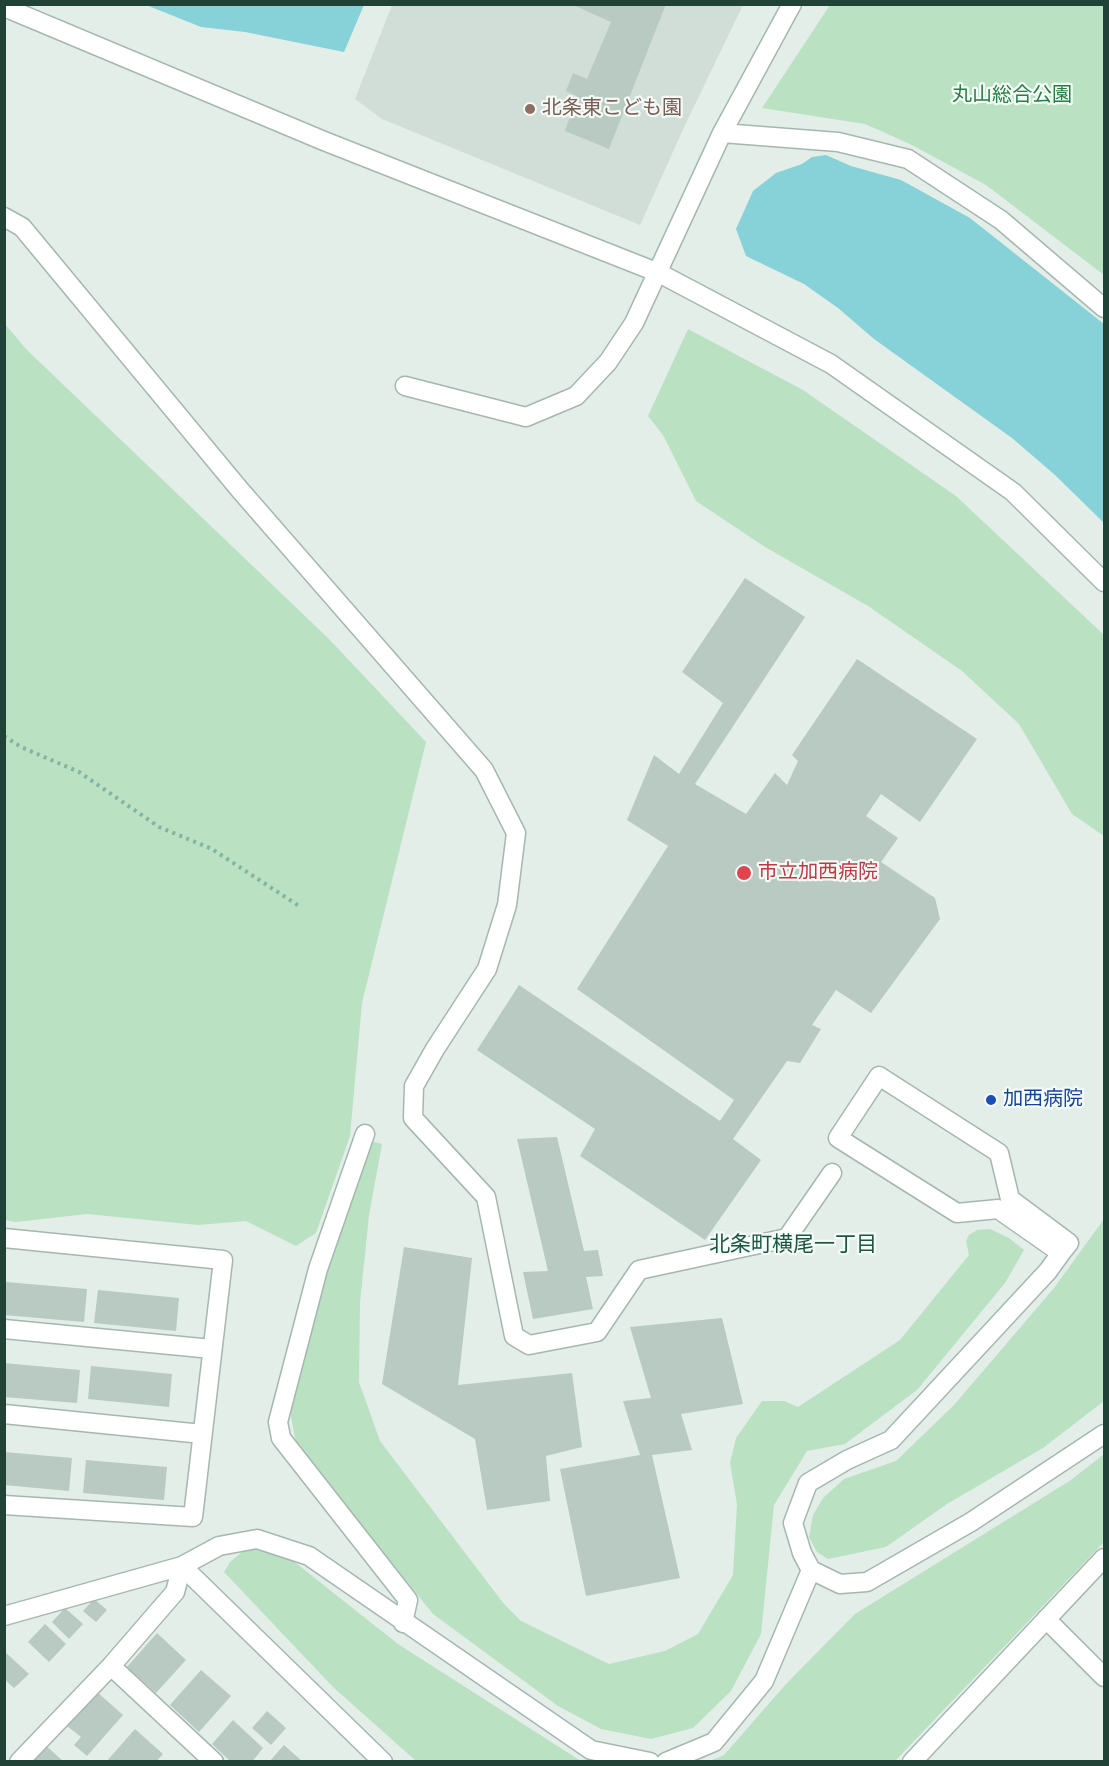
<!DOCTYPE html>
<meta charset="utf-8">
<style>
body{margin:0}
#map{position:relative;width:1109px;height:1766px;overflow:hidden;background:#e3eee9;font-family:"Space Grotesk",sans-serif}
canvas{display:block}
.frame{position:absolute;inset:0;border:6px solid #214236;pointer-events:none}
</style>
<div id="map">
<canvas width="1109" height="1766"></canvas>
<div class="frame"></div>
</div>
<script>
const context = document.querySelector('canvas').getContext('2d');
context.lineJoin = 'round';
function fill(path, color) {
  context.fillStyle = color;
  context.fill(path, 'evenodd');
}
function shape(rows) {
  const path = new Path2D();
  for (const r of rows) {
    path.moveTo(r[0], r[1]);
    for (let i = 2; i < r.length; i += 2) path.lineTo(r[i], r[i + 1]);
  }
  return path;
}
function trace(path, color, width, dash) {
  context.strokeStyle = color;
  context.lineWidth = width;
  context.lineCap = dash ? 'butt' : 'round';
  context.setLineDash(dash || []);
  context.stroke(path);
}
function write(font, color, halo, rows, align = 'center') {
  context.font = font + ' "Space Grotesk","Noto Sans JP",sans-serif';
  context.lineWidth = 4.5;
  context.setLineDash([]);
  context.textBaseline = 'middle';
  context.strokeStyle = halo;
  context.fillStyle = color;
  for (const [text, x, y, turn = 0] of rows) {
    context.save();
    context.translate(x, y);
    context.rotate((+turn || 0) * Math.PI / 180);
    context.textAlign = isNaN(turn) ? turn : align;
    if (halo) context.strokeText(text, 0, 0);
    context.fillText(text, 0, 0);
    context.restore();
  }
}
const built = shape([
 [392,5,743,5,686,123,640,225,382,119,355,99]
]);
const green = shape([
 [830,5,1104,5,1104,275,986,185,910,144,865,124,762,108],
 [5,324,26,349,329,639,426,742,362,1003,350,1136,316,1233,296,1246,246,1221,198,1225,87,1214,15,1222,5,1220],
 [688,329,803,390,956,496,1104,635,1104,836,1072,814,1019,724,962,671,868,606,765,547,696,501,663,435,648,416],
 [371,1141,382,1144,369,1215,360,1303,359,1382,380,1441,504,1604,521,1621,609,1664,665,1651,698,1634,733,1575,737,1504,730,1463,736,1438,762,1401,784,1401,798,1407,900,1340,969,1255,966,1241,969,1235,977,1230,990,1229,1009,1238,1024,1250,1005,1283,917,1390,845,1444,807,1451,774,1505,761,1634,731,1691,693,1728,651,1739,601,1729,558,1706,433,1614,296,1443,289,1406,322,1290],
 [1104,1219,1104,1401,1043,1448,947,1504,886,1547,828,1559,817,1552,809,1537,813,1515,823,1498,844,1479,896,1461,954,1405,1054,1288],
 [1104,1454,1104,1542,895,1761,710,1761,724,1755,786,1684,855,1614,1071,1480],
 [253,1549,287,1556,398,1644,581,1761,416,1761,333,1687,224,1572,230,1562,243,1551]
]);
const water = shape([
 [146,5,364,5,344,52,245,32,201,27],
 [826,155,851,166,901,180,970,218,1104,324,1104,523,1055,475,1012,438,874,339,838,308,804,284,746,256,736,229,753,191,776,173,802,164,812,157]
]);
const building = shape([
 [571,4,666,4,609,149,565,131,577,96,566,91,573,73,587,79,611,22],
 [745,578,805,617,695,784,746,814,775,773,787,785,798,761,792,755,857,659,977,739,920,822,881,794,866,816,898,838,881,862,935,898,940,919,871,1013,836,990,812,1025,821,1029,800,1063,787,1061,733,1139,761,1160,705,1240,580,1156,595,1129,477,1050,519,985,720,1121,734,1100,577,989,668,846,627,820,654,755,679,774,723,703,682,672],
 [557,1137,584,1251,598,1250,603,1276,586,1277,593,1309,533,1319,523,1272,548,1271,517,1139],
 [404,1247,472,1258,458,1385,572,1373,582,1447,546,1456,550,1501,487,1510,475,1439,382,1384],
 [6,1282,87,1289,84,1322,4,1315],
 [98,1290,179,1298,176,1331,94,1323],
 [722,1318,743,1404,681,1414,692,1450,652,1455,680,1578,586,1596,560,1469,640,1455,623,1401,651,1398,630,1327],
 [4,1363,80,1370,77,1403,4,1397],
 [91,1366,172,1374,169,1407,88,1399],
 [4,1452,72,1458,69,1491,4,1485],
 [86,1460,167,1467,164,1500,83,1493],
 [94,1599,107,1610,96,1622,83,1611],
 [65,1608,83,1624,69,1639,52,1622],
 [45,1624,66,1644,49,1662,28,1642],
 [157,1633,186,1660,156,1693,127,1667],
 [4,1651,29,1674,14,1688,4,1679],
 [201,1670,231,1696,199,1732,170,1705],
 [97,1692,123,1715,87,1756,74,1745,81,1737,67,1726],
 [267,1711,286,1728,271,1745,252,1728],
 [233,1720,263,1748,252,1762,231,1762,212,1744],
 [135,1729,163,1754,156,1762,106,1762],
 [43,1743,64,1762,27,1762],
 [284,1745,303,1762,269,1762]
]);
const path = shape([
 [4,736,21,747,79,772,159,827,212,849,299,906]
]);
const minor = shape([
 [4,7,324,141,659,273,831,364,1013,492,1104,582],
 [722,133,838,142,908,159,1001,220,1104,308],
 [4,217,22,227,240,490,484,770,516,833,507,905,487,969,435,1049,414,1086,413,1118,486,1197,514,1336,529,1345,597,1332,639,1270,787,1238,832,1173],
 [405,386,526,417,576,396,608,362,634,323,722,133,792,4],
 [365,1134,318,1269,278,1422,281,1438,408,1600,403,1623],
 [4,1238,223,1260,193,1517,4,1505],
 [1061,1253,998,1209,957,1213,838,1138,879,1076,999,1153,1010,1199,1069,1243,1061,1253,1048,1271,891,1440,847,1460,808,1483,793,1523,802,1553,811,1570,840,1584,867,1582,971,1522,1104,1434],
 [4,1329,212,1349],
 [4,1414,202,1434],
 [182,1566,383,1762],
 [4,1616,182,1566,219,1546,257,1539,309,1556,591,1750,650,1762],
 [1046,1619,1104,1677],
 [111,1666,214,1762],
 [19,1762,111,1666,175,1592,182,1566],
 [666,1762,714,1742,764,1681,811,1570],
 [912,1762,1104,1558]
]);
const markers = [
 [530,109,6,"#8d6e63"],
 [744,873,8,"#e0444e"],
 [991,1100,6,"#1a4fb4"]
];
const parkNames = [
 ["丸山総合公園",1012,96]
];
const educationNames = [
 ["北条東こども園",542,109]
];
const healthNames = [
 ["市立加西病院",758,873]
];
const transitNames = [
 ["加西病院",1003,1100]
];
const neighbourhoodNames = [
 ["北条町横尾一丁目",793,1245]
];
fill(built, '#d1ded7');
fill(green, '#bae1c2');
fill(water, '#86d2d8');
fill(building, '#b8cac1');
trace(minor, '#a5b7b0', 21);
trace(path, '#81b5a1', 4, [3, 4.5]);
trace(minor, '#fff', 18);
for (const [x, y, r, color] of markers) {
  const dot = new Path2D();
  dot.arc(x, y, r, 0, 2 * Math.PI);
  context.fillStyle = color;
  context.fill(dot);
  trace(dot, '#f4faf7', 2);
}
write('20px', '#277d42', '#f4faf7', parkNames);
write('20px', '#785e54', '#f4faf7', educationNames, 'left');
write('20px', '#be3a42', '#f4faf7', healthNames, 'left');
write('20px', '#164399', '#f4faf7', transitNames, 'left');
write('21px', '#1a5643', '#f4faf7', neighbourhoodNames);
</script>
